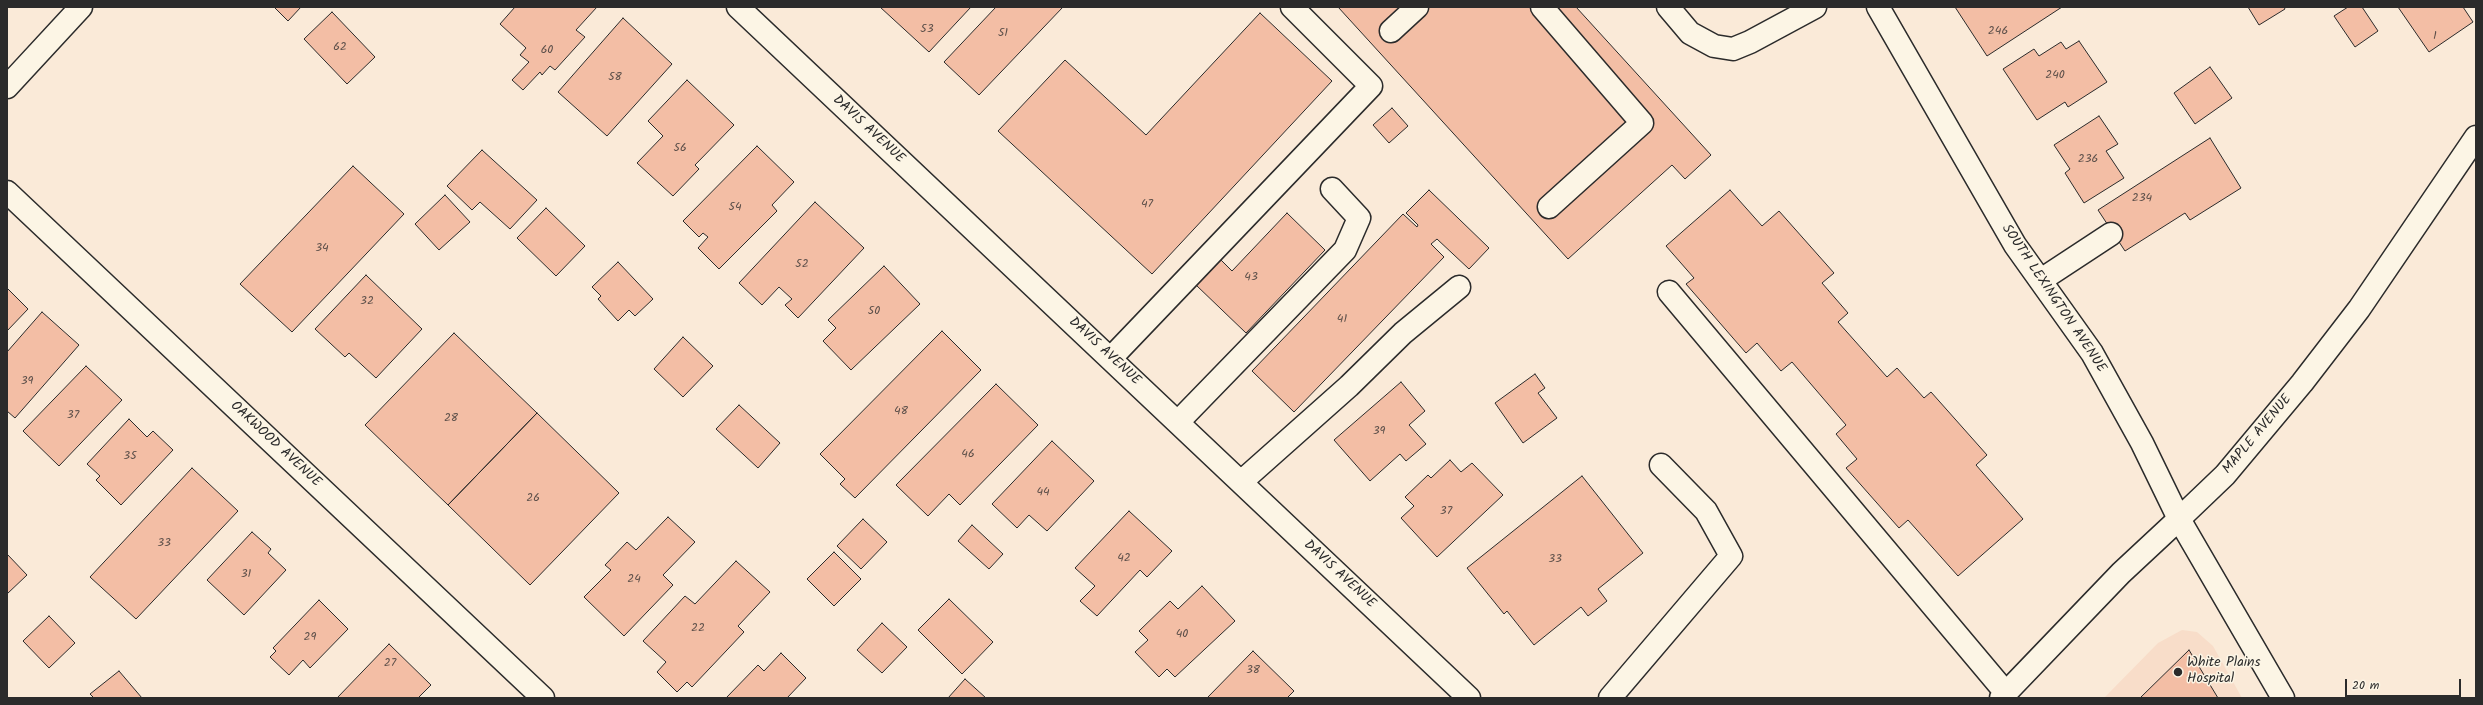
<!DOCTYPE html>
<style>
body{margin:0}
#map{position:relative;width:2483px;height:705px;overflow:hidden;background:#faead8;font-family:Kalam,sans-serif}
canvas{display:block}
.frame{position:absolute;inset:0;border:8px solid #2b2b2b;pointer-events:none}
.scale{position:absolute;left:2345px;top:679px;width:116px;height:18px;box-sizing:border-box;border:2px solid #2b2b2b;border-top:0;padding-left:5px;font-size:12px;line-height:14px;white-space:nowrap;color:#2b2b2b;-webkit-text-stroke:3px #fcf5e5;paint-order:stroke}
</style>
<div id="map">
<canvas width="2483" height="705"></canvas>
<div class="frame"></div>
<div class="scale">20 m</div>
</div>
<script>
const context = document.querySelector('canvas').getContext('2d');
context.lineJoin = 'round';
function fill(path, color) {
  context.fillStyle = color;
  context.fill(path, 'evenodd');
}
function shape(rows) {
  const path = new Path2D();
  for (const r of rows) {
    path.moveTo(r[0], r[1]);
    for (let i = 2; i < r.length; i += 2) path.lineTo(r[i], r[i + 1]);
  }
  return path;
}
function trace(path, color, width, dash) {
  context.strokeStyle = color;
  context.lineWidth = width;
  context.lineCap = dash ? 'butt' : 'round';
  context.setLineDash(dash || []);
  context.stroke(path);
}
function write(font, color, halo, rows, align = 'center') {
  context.font = font + ' Kalam,sans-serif';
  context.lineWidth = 3;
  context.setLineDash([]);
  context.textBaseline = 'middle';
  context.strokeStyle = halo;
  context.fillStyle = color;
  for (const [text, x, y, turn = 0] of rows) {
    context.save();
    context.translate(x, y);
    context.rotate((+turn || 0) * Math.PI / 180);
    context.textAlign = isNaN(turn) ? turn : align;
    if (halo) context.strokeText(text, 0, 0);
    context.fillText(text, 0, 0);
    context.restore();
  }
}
const built = shape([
 [2182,630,2197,632,2213,646,2242,698,2104,698,2158,643]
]);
const building = shape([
 [274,7,301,7,288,21,274,7],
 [515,7,597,7,576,30,585,37,555,70,550,66,542,75,540,72,523,90,512,80,529,62,520,55,526,48,500,24,515,7],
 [880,7,971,7,929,52,880,7],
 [996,7,1063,7,979,95,944,62,996,7],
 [1338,7,1576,7,1711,155,1685,179,1672,165,1568,259,1338,7],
 [1955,7,2062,7,1987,56,1955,7],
 [2248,7,2284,7,2285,9,2259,25,2248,7],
 [2348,7,2362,7,2378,31,2355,47,2334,16,2348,7],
 [2398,7,2463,7,2473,22,2429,52,2398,7],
 [332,12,375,57,347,84,304,39,332,12],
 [1260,13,1332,81,1152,274,998,131,1065,60,1146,135,1260,13],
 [623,18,672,64,607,136,558,92,623,18],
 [2079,41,2107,82,2068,107,2065,102,2037,120,2003,69,2034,49,2039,56,2061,42,2066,49,2079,41],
 [2210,67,2232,98,2195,124,2174,93,2210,67],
 [687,80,734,125,695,165,699,169,673,196,637,163,663,136,648,121,687,80],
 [1392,108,1408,126,1389,143,1373,125,1392,108],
 [2099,116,2118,144,2106,151,2124,178,2084,203,2065,173,2070,169,2054,145,2099,116],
 [2210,138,2241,188,2190,220,2185,213,2125,251,2098,210,2210,138],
 [757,146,794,182,772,205,777,211,719,269,698,248,708,237,703,233,699,237,683,221,757,146],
 [482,150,537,200,510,229,480,202,472,210,447,186,482,150],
 [353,166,404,214,292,332,240,284,353,166],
 [1429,190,1489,248,1469,269,1437,239,1431,244,1444,257,1294,412,1252,371,1403,214,1417,227,1418,225,1406,213,1429,190],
 [1730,190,1762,226,1779,211,1834,273,1822,283,1848,313,1838,322,1887,377,1897,368,1924,398,1931,392,1987,455,1976,465,2023,519,1958,576,1908,520,1899,528,1846,468,1857,459,1836,434,1846,425,1792,362,1781,371,1757,343,1746,353,1686,284,1694,278,1666,246,1730,190],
 [445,195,470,222,439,250,415,224,445,195],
 [815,202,864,248,798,318,785,305,792,299,779,287,762,305,739,283,815,202],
 [546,208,585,246,556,276,517,238,546,208],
 [1287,213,1325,250,1246,333,1196,285,1220,259,1232,271,1287,213],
 [618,262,653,299,635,316,629,310,618,321,598,299,601,296,592,287,618,262],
 [884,266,920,304,851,370,823,341,836,328,828,320,884,266],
 [366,275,422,329,376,378,349,353,345,357,315,329,366,275],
 [7,288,28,309,7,331,7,288],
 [42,312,79,345,15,418,7,411,7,352,42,312],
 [942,331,981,370,855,498,840,484,845,479,820,454,942,331],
 [454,333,537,413,448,505,365,425,454,333],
 [683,337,713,366,683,397,654,369,683,337],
 [86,366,122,400,59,466,23,431,86,366],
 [1535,374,1545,388,1538,393,1557,418,1523,443,1495,403,1535,374],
 [1401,382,1425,411,1409,425,1426,444,1406,461,1400,454,1370,481,1334,440,1401,382],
 [996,384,1038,425,960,505,949,494,928,516,896,485,996,384],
 [739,405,780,443,758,468,716,429,739,405],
 [537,413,619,493,530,585,448,505,537,413],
 [129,419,147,437,153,431,173,450,121,505,96,480,100,476,87,464,129,419],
 [1052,441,1094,481,1047,531,1029,515,1017,528,992,504,1052,441],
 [1450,460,1461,472,1472,463,1503,495,1437,557,1401,518,1414,506,1405,497,1428,475,1431,478,1450,460],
 [192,468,238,511,136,619,90,577,192,468],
 [1582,476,1643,553,1598,589,1607,601,1588,616,1581,607,1534,645,1507,611,1504,614,1467,568,1582,476],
 [1129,511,1172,551,1147,577,1140,570,1097,616,1080,601,1095,586,1075,568,1129,511],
 [668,517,695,542,663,575,673,585,624,636,584,597,611,570,605,565,627,542,636,550,668,517],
 [863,519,887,542,861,569,837,546,863,519],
 [972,525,1003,554,989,569,958,541,972,525],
 [252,532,271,549,268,553,286,570,244,615,207,580,252,532],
 [834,552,861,579,834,606,807,579,834,552],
 [7,554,27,575,7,594,7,554],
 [736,561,770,592,738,626,744,632,692,687,687,682,677,692,657,672,666,662,643,641,685,596,695,604,736,561],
 [1202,586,1235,621,1175,677,1167,669,1159,677,1135,652,1148,640,1139,631,1170,601,1178,609,1202,586],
 [949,599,993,642,962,674,918,630,949,599],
 [319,600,348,629,310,668,303,660,289,675,270,657,276,651,273,648,319,600],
 [49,616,75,643,49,668,23,641,49,616],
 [882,623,907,647,882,673,857,650,882,623],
 [389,644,431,685,418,698,337,698,389,644],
 [2189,650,2218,698,2140,698,2189,650],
 [1253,651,1294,691,1287,698,1207,698,1253,651],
 [781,653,806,678,787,698,726,698,758,665,764,671,781,653],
 [119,671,142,698,94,698,90,694,119,671],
 [965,679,986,698,948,698,965,679]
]);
const minor = shape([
 [738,7,1469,698],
 [1542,7,1642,123,1549,207],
 [1668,7,1690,33,1714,46,1733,49,1750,42,1815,7],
 [1878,7,2015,245,2092,353,2142,443,2179,519,2225,475,2302,383,2359,309,2476,137],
 [1391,31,1417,7],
 [7,87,81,7],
 [7,192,543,698],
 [2041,280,2111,234],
 [1669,292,2006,693],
 [1111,358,1371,86,1292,7],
 [1178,422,1345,250,1359,218,1332,189],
 [1241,482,1349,386,1403,333,1459,287],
 [1610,698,1731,556,1706,511,1661,465]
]);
const major = shape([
 [2001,698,2121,573,2179,519,2283,698]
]);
const markers = [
 [2178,672,5,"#2b2b2b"]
];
const numberNames = [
 ["53",927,30],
 ["246",1998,32],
 ["51",1003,34],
 ["1",2435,37],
 ["62",340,48],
 ["60",547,51],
 ["240",2055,76],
 ["58",615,78],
 ["56",680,149],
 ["236",2088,160],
 ["234",2142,199],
 ["47",1147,205],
 ["54",735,208],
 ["34",322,249],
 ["52",802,265],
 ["43",1251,278],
 ["32",367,302],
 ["50",874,312],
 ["41",1342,320],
 ["39",27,382],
 ["48",901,412],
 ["37",73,416],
 ["28",451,419],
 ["39",1379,432],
 ["46",968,455],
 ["35",130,457],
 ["44",1043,493],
 ["26",533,499],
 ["37",1446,512],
 ["33",164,544],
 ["42",1124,559],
 ["33",1555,560],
 ["31",246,575],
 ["24",634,580],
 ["22",698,629],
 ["40",1182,635],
 ["29",310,638],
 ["27",390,664],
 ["38",1253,671]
];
const streetNames = [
 ["DAVIS AVENUE",868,130,43],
 ["SOUTH LEXINGTON AVENUE",2053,299,56],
 ["DAVIS AVENUE",1104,352,43],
 ["MAPLE AVENUE",2258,435,-50],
 ["OAKWOOD AVENUE",275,445,43],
 ["DAVIS AVENUE",1339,575,43]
];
const poiNames = [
 ["White Plains",2187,664],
 ["Hospital",2187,680]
];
fill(built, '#f8ddc9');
fill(building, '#f3bea5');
trace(building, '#2b2b2b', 1);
trace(minor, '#2b2b2b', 25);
trace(major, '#2b2b2b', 25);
trace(minor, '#fcf5e5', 22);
trace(major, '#fcf5e5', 22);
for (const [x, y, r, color] of markers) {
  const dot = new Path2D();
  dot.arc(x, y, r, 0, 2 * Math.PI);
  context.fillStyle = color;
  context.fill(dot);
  trace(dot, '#fcf5e5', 1.5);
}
write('12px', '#5d504a', null, numberNames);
write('14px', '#2b2b2b', '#fcf5e5', streetNames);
write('14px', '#2b2b2b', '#fcf5e5', poiNames, 'left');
</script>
